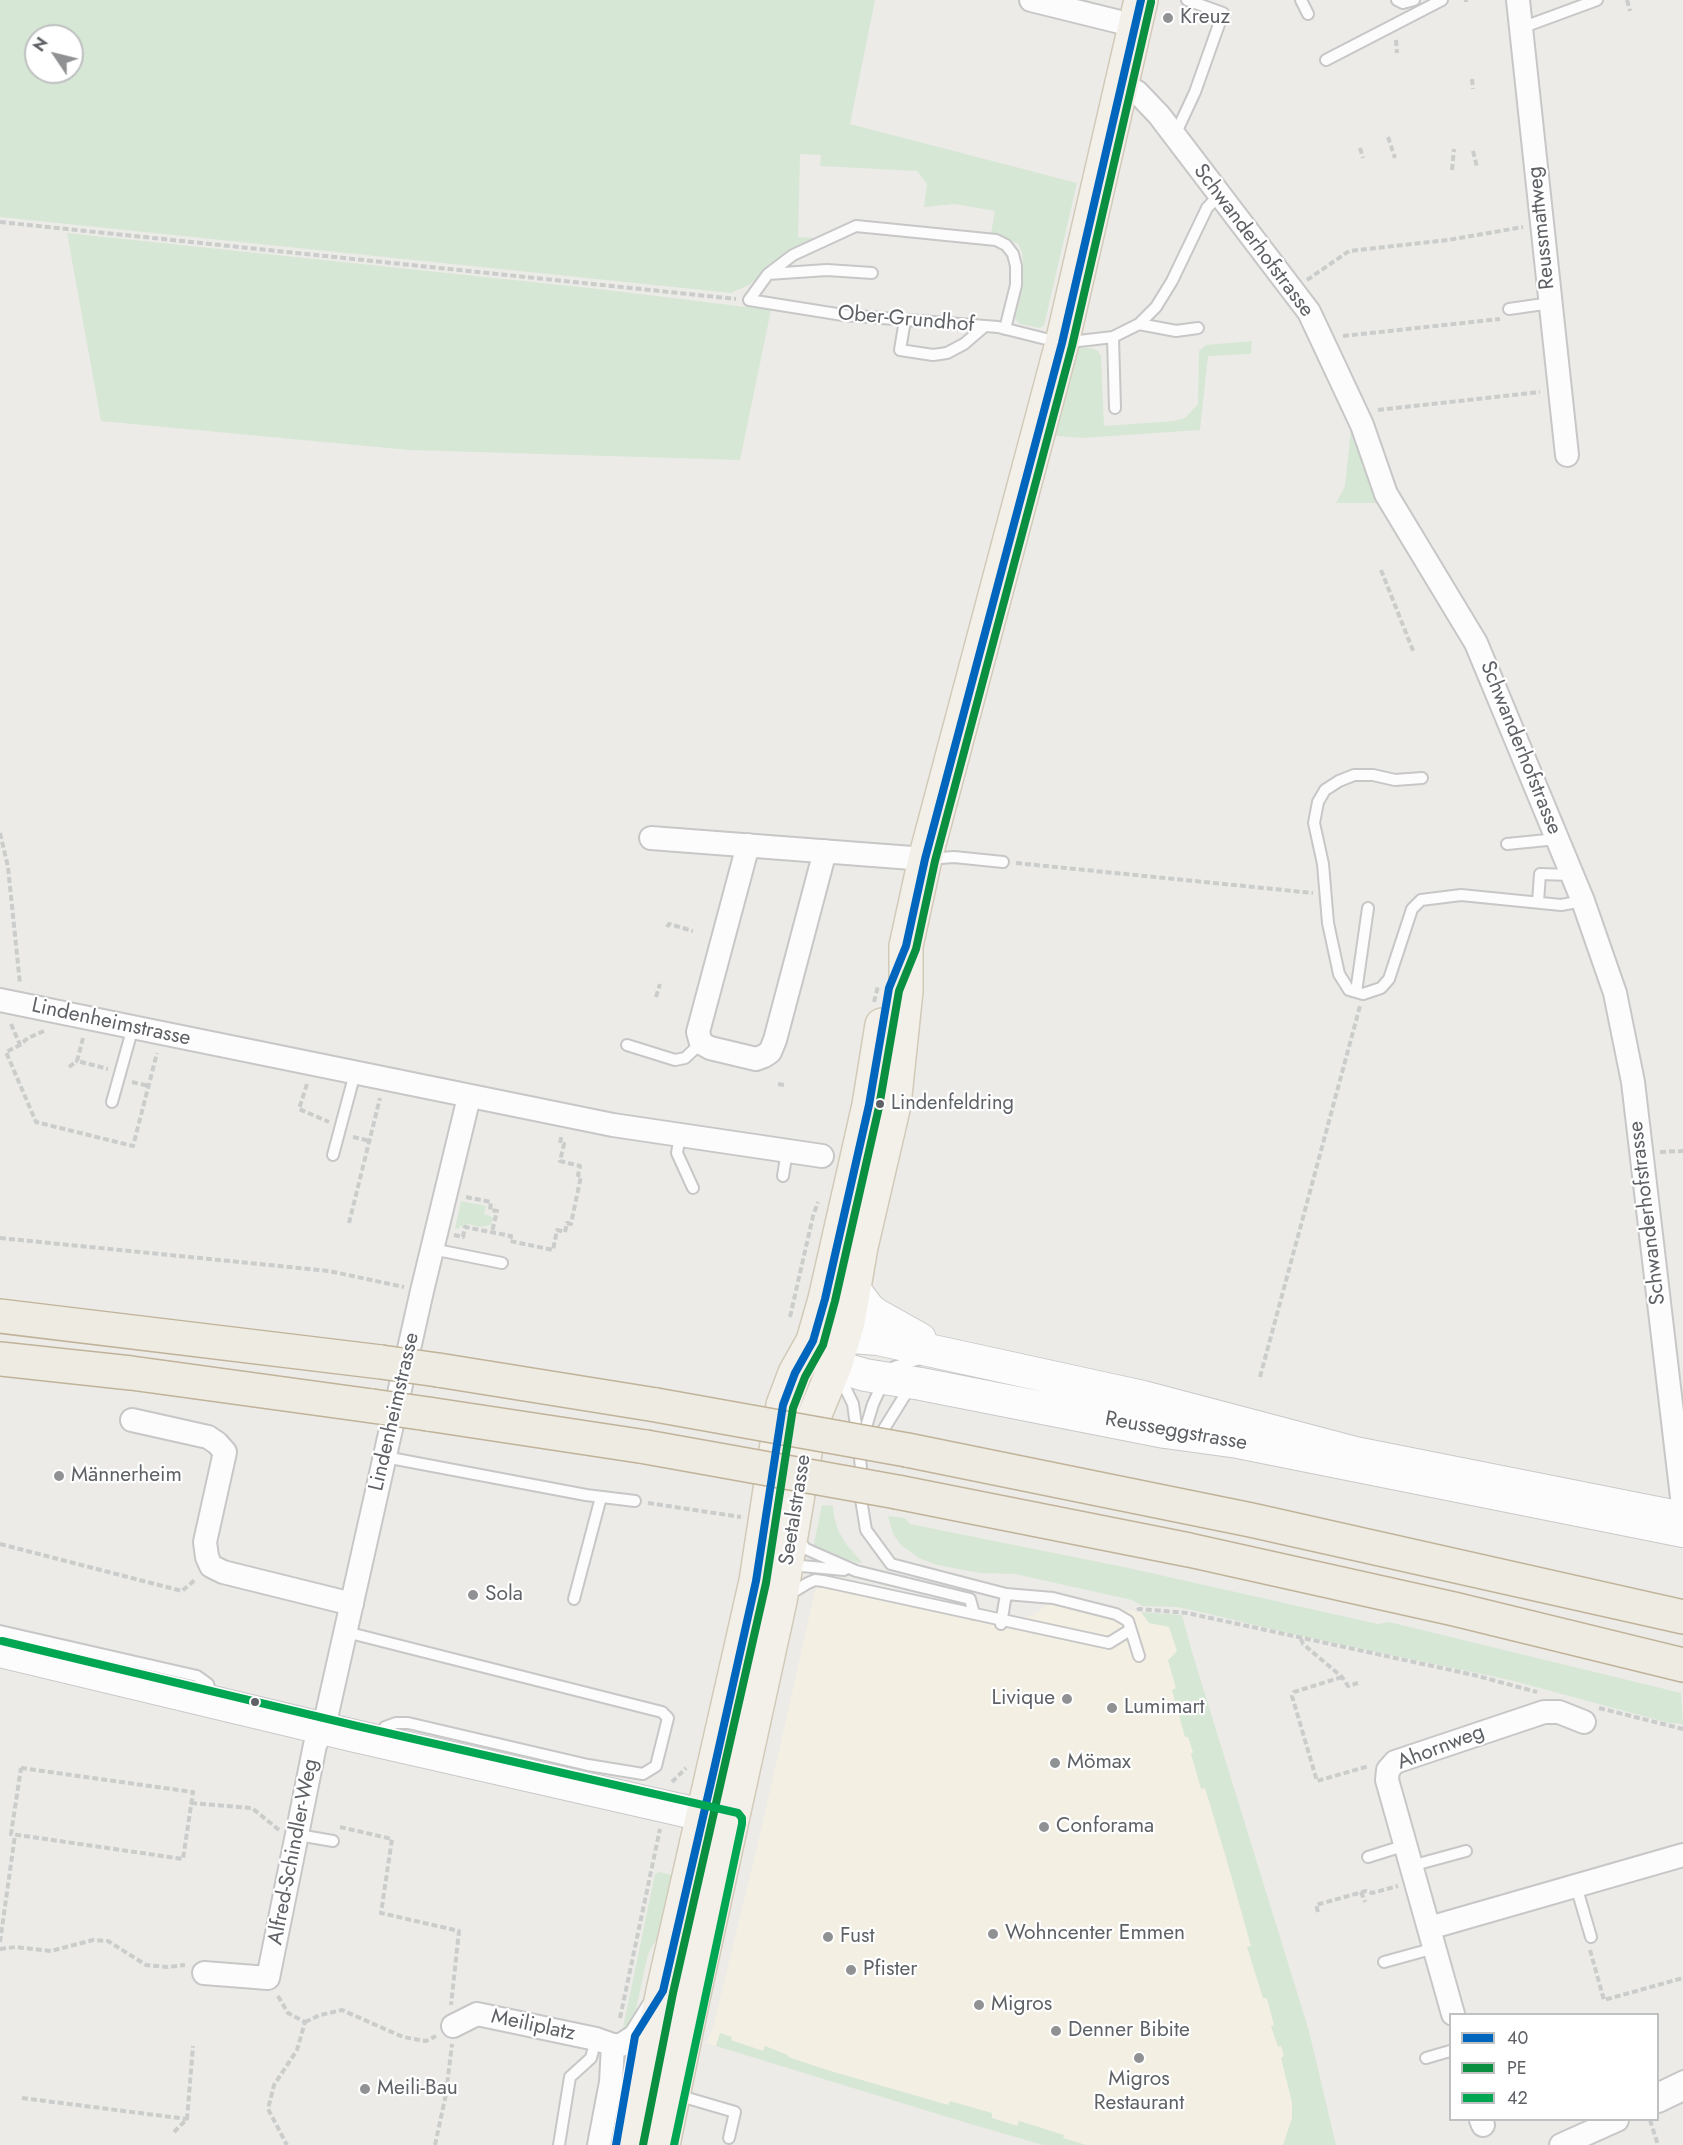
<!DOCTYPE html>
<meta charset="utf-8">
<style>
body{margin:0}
#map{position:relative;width:1683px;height:2145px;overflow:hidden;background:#ecebe8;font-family:Jost,sans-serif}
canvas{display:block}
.legend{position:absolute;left:1449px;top:2013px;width:210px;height:108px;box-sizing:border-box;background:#fff;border:2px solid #bfc0c1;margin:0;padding:8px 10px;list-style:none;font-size:18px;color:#5e6165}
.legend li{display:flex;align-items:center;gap:12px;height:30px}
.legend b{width:30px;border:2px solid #bfc0c1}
.north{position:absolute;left:24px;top:24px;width:60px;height:60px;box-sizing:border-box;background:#fff;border:2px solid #bfc0c1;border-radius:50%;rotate:305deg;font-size:16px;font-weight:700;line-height:24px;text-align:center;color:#5e6165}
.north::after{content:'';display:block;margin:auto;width:21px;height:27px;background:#909193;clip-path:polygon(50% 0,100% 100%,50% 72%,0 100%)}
</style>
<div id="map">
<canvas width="1683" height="2145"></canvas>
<ul class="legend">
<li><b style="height:8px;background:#0065bd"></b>40</li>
<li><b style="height:8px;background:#0a8f40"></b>PE</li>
<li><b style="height:8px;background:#00a651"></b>42</li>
</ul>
<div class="north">N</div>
</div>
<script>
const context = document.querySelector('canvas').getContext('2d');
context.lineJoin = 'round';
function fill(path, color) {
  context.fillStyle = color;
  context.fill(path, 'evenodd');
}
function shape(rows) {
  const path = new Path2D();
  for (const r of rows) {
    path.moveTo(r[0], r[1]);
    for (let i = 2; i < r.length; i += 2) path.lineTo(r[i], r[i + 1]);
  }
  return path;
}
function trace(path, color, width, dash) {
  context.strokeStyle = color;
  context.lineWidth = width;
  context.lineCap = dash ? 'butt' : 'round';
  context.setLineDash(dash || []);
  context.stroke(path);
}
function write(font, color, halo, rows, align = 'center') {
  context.font = font + ' Jost,sans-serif';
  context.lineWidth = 4.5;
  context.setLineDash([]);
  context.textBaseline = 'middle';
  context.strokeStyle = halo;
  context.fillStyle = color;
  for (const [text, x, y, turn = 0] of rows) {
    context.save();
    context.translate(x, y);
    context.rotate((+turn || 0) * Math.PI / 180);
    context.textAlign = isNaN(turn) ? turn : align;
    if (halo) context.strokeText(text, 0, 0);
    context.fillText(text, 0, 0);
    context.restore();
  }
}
const commercial = shape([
 [818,1578,1006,1623,1034,1615,1053,1600,1141,1612,1149,1623,1169,1627,1178,1651,1168,1660,1176,1689,1172,1690,1185,1737,1188,1736,1193,1752,1191,1754,1201,1788,1205,1787,1227,1861,1251,1946,1248,1948,1263,1998,1266,1997,1274,2025,1271,2026,1278,2047,1281,2046,1284,2056,1292,2102,1292,2118,1283,2145,1100,2145,1094,2143,1093,2145,1086,2145,1063,2138,1064,2135,1019,2121,1018,2126,991,2117,992,2114,950,2101,949,2105,827,2070,788,2057,765,2047,763,2051,730,2040,720,2034,716,2046,706,2043,713,2028,762,1826]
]);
const green = shape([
 [0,0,875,0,850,124,1077,183,1044,326,1039,328,1020,324,1016,320,1014,316,1023,264,1022,252,1018,244,991,233,995,211,955,204,924,207,927,184,917,171,820,166,821,155,800,154,799,199,798,237,818,238,773,265,749,285,731,293,0,217],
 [36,36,72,36,72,72,36,72],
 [67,233,599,289,771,310,740,460,409,450,101,421],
 [1252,341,1251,354,1208,356,1200,430,1082,438,1056,436,1078,348,1092,348,1098,351,1101,356,1104,426,1174,421,1185,418,1198,404,1199,351,1206,345],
 [1352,419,1378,502,1377,503,1336,503,1345,486],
 [461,1201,486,1206,484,1214,493,1217,491,1225,480,1227,468,1224,464,1227,460,1226,459,1229,455,1228],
 [822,1505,833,1506,834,1516,838,1530,846,1544,862,1562,860,1563,822,1553,813,1548],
 [888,1516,905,1518,910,1524,1124,1567,1378,1624,1389,1622,1681,1693,1683,1724,1669,1723,1510,1680,1296,1635,1205,1613,1177,1607,1142,1606,1132,1600,1015,1574,980,1573,937,1565,919,1558,901,1545,893,1534],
 [1141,1612,1182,1615,1192,1652,1309,2031,1336,2145,1283,2145,1292,2118,1292,2102,1281,2058,1284,2056,1281,2046,1278,2047,1271,2026,1274,2025,1267,1998,1263,1998,1247,1947,1251,1946,1227,1861,1205,1788,1201,1789,1191,1754,1193,1752,1188,1737,1185,1737,1172,1690,1176,1688,1168,1660,1177,1651,1169,1627,1149,1623],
 [659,1872,673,1875,659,1935,648,1954,633,2023,621,2037,655,1874],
 [720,2033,732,2037,731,2040,763,2051,765,2046,788,2055,788,2057,827,2070,948,2105,950,2101,992,2113,992,2118,1017,2126,1019,2121,1064,2135,1063,2138,1086,2145,1043,2145,967,2123,716,2046]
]);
const path = shape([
 [1466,0,1466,2],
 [1627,0,1630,11],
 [1396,40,1397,53],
 [1472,79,1473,89],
 [1388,137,1395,158],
 [1360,148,1363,158],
 [1473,151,1477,167],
 [1452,170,1454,149],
 [0,222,736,299],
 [1307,280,1349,251,1448,240,1523,227],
 [1343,336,1500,319],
 [1378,410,1540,392],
 [1381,570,1414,653],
 [0,833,8,867,20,984],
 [1016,863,1313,893],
 [667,927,669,924,693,931],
 [656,997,660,984],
 [874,1002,878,986],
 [11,1024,20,1045],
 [44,1031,28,1038,20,1045,6,1052,36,1122,133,1146,157,1053],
 [83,1038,77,1061,108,1069],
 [69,1067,77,1061],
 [132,1082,149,1086],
 [307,1084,299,1109,329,1122],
 [778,1084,784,1085],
 [353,1137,370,1141],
 [1660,1152,1683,1151],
 [466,1197,491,1202,490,1210,497,1211,492,1232],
 [349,1223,380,1098],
 [454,1235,463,1237,465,1227,511,1236,510,1241,553,1250,557,1230,565,1232,567,1223,571,1224,581,1176,578,1175,580,1166,560,1161,564,1144,560,1143,562,1134],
 [0,1238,329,1271,404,1287],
 [790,1317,813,1216,818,1202],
 [1260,1377,1360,1006],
 [648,1503,741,1517],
 [0,1544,182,1591,196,1579],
 [1137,1610,1139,1609,1187,1613,1474,1675,1537,1692],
 [1301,1639,1303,1644,1342,1677,1348,1686,1358,1683],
 [1342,1677,1294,1692,1292,1696,1317,1781,1369,1766],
 [1599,1708,1683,1729],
 [21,1768,193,1792,183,1859,11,1834,21,1768],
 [672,1782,686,1768],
 [191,1803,252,1808,279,1830],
 [340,1827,392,1839,381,1913,459,1931,451,2005],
 [1361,1892,1365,1902],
 [1318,1912,1316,1905,1366,1891,1372,1893,1398,1886],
 [0,1942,15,1835],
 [0,1949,16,1947,51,1951,93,1940,108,1941,146,1965,168,1967,185,1965],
 [1590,1950,1604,2000,1683,1978],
 [278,1996,288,2013,305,2022,297,2050,274,2085,268,2109,287,2145],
 [620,2018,660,1829],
 [305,2022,320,2015,342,2010,403,2037,426,2041,436,2036],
 [22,2098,187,2119],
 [1650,2120,1658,2145],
 [174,2132,187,2119,193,2046],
 [435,2145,446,2094,452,2044]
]);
const lane = shape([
 [1301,0,1308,14],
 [1397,0,1403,3,1414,0],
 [1521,28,1597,0],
 [1326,60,1442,0],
 [1174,137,1195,92,1223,13,1187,0],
 [768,274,827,270,872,273],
 [1509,309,1551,303],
 [905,320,900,350,933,355,947,353,964,344,985,326],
 [1139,324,1176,331,1198,328],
 [1005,329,1016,285,1016,266,1013,254,1006,245,996,240,856,226,793,255,768,274,749,300,843,315,998,327,1062,343,1113,337,1139,324,1156,307,1172,281,1207,208,1219,195],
 [1113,337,1115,408],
 [1422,778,1395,780,1373,775,1354,775,1339,781,1325,790,1318,802,1314,823,1323,864,1328,923,1339,974,1349,990,1363,994,1381,988,1389,979,1412,909,1421,900,1461,895,1561,905,1583,901],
 [1507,844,1557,839],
 [928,859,954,857,1003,862],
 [1538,902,1540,874,1572,875],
 [1356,992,1368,908],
 [627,1045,675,1060,685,1058,701,1043],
 [112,1102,133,1027],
 [680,1135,677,1153,693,1188],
 [333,1155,355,1073],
 [783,1176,787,1151],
 [432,1249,502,1263],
 [838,1373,853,1404,859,1447,861,1469,859,1487,866,1530,891,1564,1006,1594,1001,1624],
 [863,1437,873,1404,885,1378,894,1367,920,1359],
 [877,1440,905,1395,913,1389],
 [385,1457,586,1495,635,1501],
 [797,1539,806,1549,856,1571,970,1599,974,1614],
 [790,1567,802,1566,844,1570],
 [1006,1594,1053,1598,1116,1614,1128,1621,1139,1656],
 [788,1595,808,1583,815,1580,823,1581,1109,1643,1130,1630],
 [574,1599,601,1497],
 [0,1631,197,1676,208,1684,213,1698],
 [346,1632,662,1712,668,1718,656,1766,643,1774,588,1765,408,1723,396,1723,385,1727,383,1738],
 [298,1835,333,1841],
 [1368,1857,1406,1845],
 [1411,1866,1466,1851],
 [1576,1886,1591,1937],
 [1384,1962,1435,1948],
 [1426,2058,1450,2051],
 [1658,2088,1683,2076],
 [677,2095,735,2112,729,2138],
 [559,2145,570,2077,591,2058,596,2039],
 [616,2145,634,2039]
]);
const street = shape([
 [1031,0,1136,26],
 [1518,0,1567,455],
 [1123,85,1137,92,1159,115,1309,312,1362,425,1386,494,1476,643,1583,901,1615,993,1633,1082,1683,1506],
 [651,838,925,859],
 [748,845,698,1032,701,1043,710,1048,756,1059,764,1056,770,1052,775,1040,825,851],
 [0,1000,613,1125,822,1156],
 [132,1420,208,1437,217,1443,225,1452,205,1542,207,1557,211,1566,223,1572,352,1604],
 [1429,1928,1683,1855],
 [204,1973,268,1978,315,1745,324,1727,422,1291,469,1097],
 [1453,2014,1387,1780,1388,1770,1395,1762,1544,1712,1559,1712,1584,1722],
 [453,2026,477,2014,596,2039,613,2045,621,2045,635,2036,654,2006],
 [1658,2101,1683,2089],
 [1481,2120,1483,2125],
 [599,2145,611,2082,613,2045],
 [1561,2145,1617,2120]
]);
const secondary = shape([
 [854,1289,869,1309,877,1315,920,1339],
 [1683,1518,1355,1453,1143,1397,878,1339,851,1337,813,1341,823,1356,835,1366,865,1375,921,1384,1165,1432,1238,1442,1683,1531],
 [0,1651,355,1736,729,1821]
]);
const primary = shape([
 [632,2145,663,1991,756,1581,783,1405,795,1373,813,1341,825,1299,869,1105,882,1025],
 [663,2145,692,2003,780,1601,807,1441,811,1424,835,1366,848,1322,861,1247,894,1105,906,991,906,946,925,859,1062,343,1141,0]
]);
const highway = shape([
 [0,1316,381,1362],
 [0,1359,131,1373,372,1406],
 [438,1370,656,1405],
 [428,1414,646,1447],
 [907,1450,1251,1520,1683,1617],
 [897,1492,1189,1550,1454,1609,1683,1665]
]);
const highwayBridge = shape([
 [381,1362,438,1370],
 [656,1405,907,1450],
 [372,1406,428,1414],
 [646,1447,897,1492]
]);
const bus1 = shape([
 [616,2145,635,2036,663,1991,715,1765,756,1581,783,1405,795,1373,813,1341,825,1299,869,1105,889,988,906,946,925,859,1062,343,1141,0]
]);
const bus2 = shape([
 [643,2145,673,1993,766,1583,793,1408,805,1377,823,1345,835,1301,879,1107,899,991,916,949,935,861,1072,346,1151,2]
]);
const bus3 = shape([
 [2,1641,357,1726,738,1813,742,1818,742,1824,674,2145]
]);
const markers = [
 [1168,18,6,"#909193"],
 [880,1104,5,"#5e6165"],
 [59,1476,6,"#909193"],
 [473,1595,6,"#909193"],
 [1067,1699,6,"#909193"],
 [255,1702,5,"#5e6165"],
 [1112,1708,6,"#909193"],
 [1055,1763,6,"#909193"],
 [1044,1827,6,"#909193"],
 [993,1934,6,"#909193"],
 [828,1937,6,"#909193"],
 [851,1970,6,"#909193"],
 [979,2005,6,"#909193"],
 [1056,2031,6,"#909193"],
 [1139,2058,6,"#909193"],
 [365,2089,6,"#909193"]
];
const busNames = [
 ["Lindenfeldring",891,1104]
];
const poiNames = [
 ["Kreuz",1180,18],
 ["Männerheim",71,1476],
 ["Sola",485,1595],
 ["Livique",1055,1699,"right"],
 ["Lumimart",1124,1708],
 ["Mömax",1067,1763],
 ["Conforama",1056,1827],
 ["Wohncenter Emmen",1005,1934],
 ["Fust",840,1937],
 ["Pfister",863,1970],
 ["Migros",991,2005],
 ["Denner Bibite",1068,2031],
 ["Migros",1139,2080,"center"],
 ["Restaurant",1139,2104,"center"],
 ["Meili-Bau",377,2089]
];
const streetNames = [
 ["Reussmattweg",1542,228,-96],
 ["Schwanderhofstrasse",1253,241,53],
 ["Ober-Grundhof",906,320,5],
 ["Schwanderhofstrasse",1520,748,68],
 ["Lindenheimstrasse",111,1023,12],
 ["Schwanderhofstrasse",1648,1213,-97],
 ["Lindenheimstrasse",395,1412,-77],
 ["Reusseggstrasse",1176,1432,10],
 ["Seetalstrasse",796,1510,-81],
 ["Ahornweg",1441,1748,-21],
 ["Alfred-Schindler-Weg",294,1852,-79],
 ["Meiliplatz",533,2026,12]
];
fill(commercial, '#f4efe3');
fill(green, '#d7e7d5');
trace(lane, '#c7c7c7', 14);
trace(street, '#c7c7c7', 26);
trace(secondary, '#c9c9c9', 34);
trace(primary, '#d2cab8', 36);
trace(highway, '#c0b399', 36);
trace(path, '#cacdcb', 4, [6, 3]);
trace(lane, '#fcfcfc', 10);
trace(street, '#fcfcfc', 22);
trace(secondary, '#fcfcfc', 32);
trace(primary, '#f2f0e9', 33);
trace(highway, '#eeebe3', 33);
trace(highwayBridge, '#c0b399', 36, []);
trace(highwayBridge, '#eeebe3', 33);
trace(bus1, '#0065bd', 8);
trace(bus2, '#0a8f40', 8);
trace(bus3, '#00a651', 8);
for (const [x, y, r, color] of markers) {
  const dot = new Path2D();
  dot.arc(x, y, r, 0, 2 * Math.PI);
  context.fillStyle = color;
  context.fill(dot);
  trace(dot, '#fff', 2);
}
write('20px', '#5e6165', '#fff', busNames, 'left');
write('21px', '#5e6165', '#fff', poiNames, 'left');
write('21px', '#5e6165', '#fff', streetNames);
</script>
